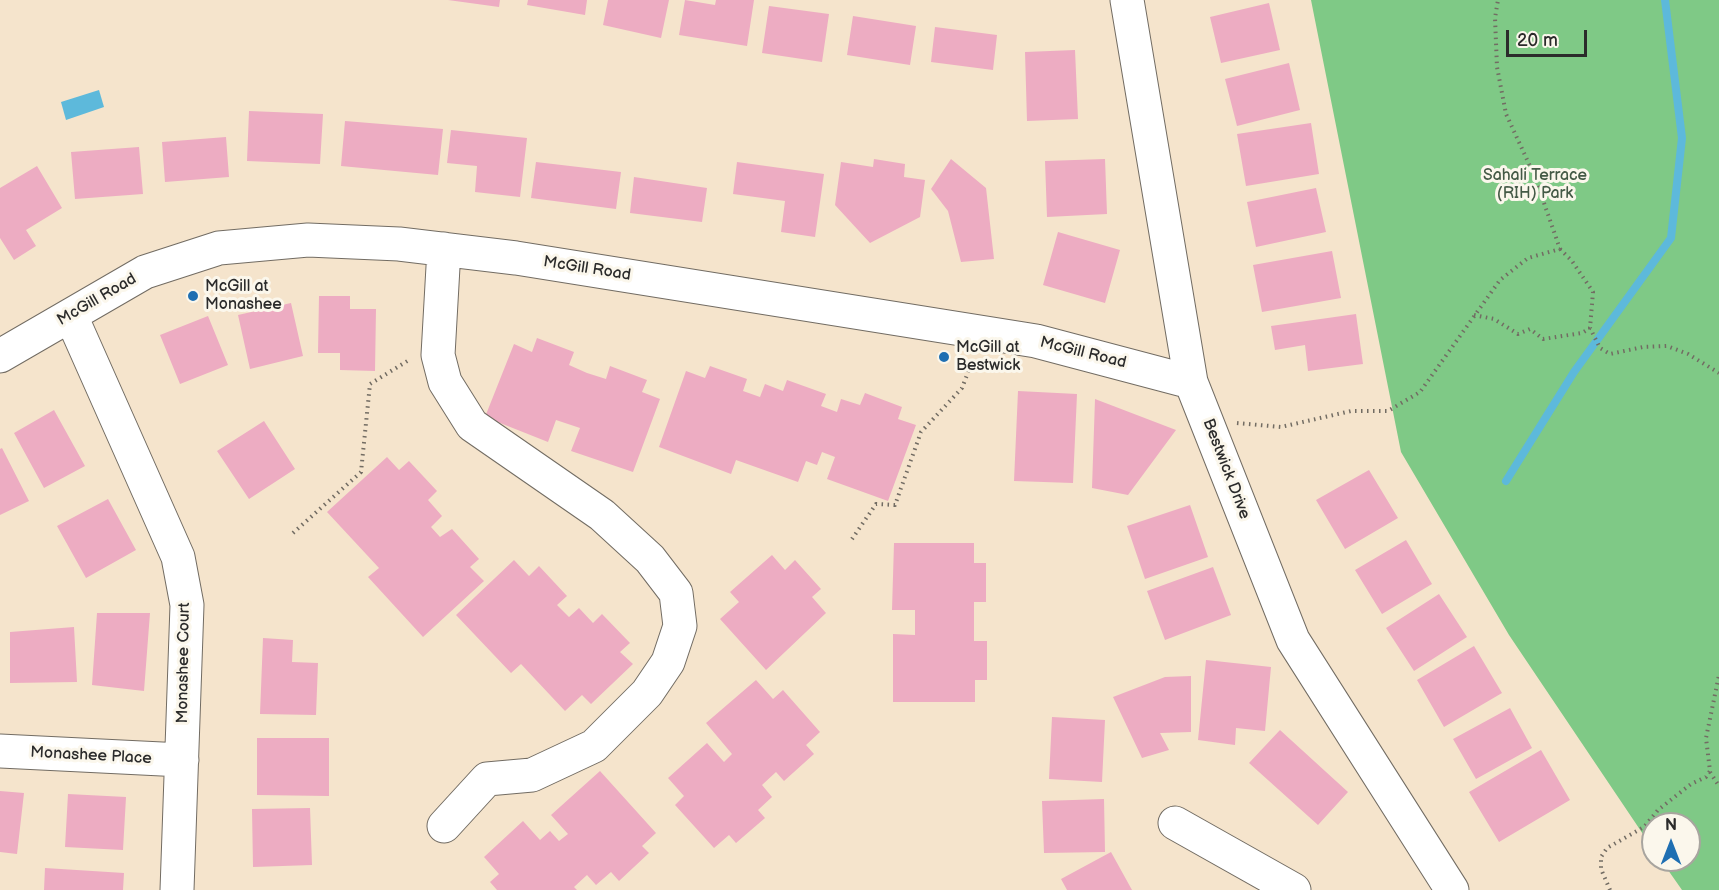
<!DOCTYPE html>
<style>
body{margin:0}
#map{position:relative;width:1719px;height:890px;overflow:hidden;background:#f5e4cc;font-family:"Balsamiq Sans",sans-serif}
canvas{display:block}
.north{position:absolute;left:1641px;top:812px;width:60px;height:60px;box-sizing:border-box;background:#fbf7ec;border:2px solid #a8a59f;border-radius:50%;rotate:0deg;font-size:16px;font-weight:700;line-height:24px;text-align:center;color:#2b2b2b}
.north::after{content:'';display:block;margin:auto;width:21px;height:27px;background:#1f6fb2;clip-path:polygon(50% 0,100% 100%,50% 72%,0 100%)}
.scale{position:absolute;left:1506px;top:30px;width:81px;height:27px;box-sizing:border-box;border:3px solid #2b2b2b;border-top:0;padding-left:8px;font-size:18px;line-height:21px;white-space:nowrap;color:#2b2b2b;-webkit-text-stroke:4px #fbf7ec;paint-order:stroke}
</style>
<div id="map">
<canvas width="1719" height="890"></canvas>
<div class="north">N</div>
<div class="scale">20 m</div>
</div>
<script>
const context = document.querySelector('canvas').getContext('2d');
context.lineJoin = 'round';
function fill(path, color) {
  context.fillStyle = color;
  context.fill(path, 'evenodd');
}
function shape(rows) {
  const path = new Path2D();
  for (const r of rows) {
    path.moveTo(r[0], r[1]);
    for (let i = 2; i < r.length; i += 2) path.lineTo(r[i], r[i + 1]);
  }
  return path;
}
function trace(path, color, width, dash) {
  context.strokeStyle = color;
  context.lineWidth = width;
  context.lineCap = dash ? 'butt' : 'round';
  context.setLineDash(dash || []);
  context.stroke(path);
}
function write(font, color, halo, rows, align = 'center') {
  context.font = font + ' "Balsamiq Sans",sans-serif';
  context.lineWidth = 6;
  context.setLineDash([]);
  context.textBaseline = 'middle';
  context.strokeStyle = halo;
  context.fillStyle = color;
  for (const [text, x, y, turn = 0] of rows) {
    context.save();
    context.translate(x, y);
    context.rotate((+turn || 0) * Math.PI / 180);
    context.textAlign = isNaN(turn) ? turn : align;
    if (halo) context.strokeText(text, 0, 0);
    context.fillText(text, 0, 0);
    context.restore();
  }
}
const green = shape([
 [1311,0,1719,0,1719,890,1682,890,1661,860,1689,860,1689,824,1653,824,1653,849,1509,635,1401,452]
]);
const water = shape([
 [99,90,104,107,66,120,61,102]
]);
const stream = shape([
 [1506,481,1574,372,1671,238,1682,138,1665,0]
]);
const building = shape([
 [448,0,500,0,499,7],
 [528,0,587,0,585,15,527,5],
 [608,0,669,0,661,38,603,25],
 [685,0,715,5,716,0,754,0,747,46,679,35],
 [1269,3,1280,50,1221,63,1210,17],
 [769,6,829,14,822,62,762,53],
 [853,16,916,26,910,65,847,55],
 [935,27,997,35,993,70,931,62],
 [1075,50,1078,119,1027,121,1025,52],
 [1289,63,1300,110,1237,126,1225,79],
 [249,111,323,114,320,164,247,161],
 [345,121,443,129,438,175,341,166],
 [1311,123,1319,174,1246,186,1237,134],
 [451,130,527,138,520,197,475,192,477,166,447,163],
 [226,137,229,177,165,182,162,142],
 [139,147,143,194,75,199,71,152],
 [874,159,905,164,904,177,925,180,920,217,870,243,835,205,841,162,873,167],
 [951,159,986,188,994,259,961,262,948,211,931,189],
 [1105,159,1107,214,1047,217,1045,161],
 [536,162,621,172,616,209,531,198],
 [737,162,824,174,815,237,781,232,785,201,733,194],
 [37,166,62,208,26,230,36,246,14,260,0,238,0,188],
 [634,177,707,188,702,222,630,213],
 [1316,188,1326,232,1256,247,1247,202],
 [1058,232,1120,250,1105,303,1043,285],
 [1332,251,1341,298,1262,312,1253,265],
 [319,296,350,296,350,309,376,309,375,371,340,370,340,353,318,353],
 [291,303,303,356,250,369,238,315],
 [1356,314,1363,364,1308,371,1305,345,1275,350,1271,326],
 [208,316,228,365,180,384,160,335],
 [537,338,574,352,569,365,587,373,606,379,610,366,647,380,642,392,660,399,633,472,571,451,580,428,556,420,548,442,485,417,514,344,532,352],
 [710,366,747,379,743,391,760,397,765,384,783,391,787,380,826,394,821,406,837,412,841,399,860,405,865,393,902,407,898,419,916,425,888,501,827,479,835,457,822,452,817,465,806,461,798,482,736,460,731,474,659,447,686,371,705,378],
 [1018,391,1077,394,1073,483,1014,481],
 [1095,399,1176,430,1128,495,1092,488],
 [54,410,85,466,44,488,14,433],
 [264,421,295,469,249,499,217,451],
 [2,448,29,501,0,515,0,449],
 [387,457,399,470,409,461,437,491,428,500,442,516,431,527,440,537,452,529,479,559,470,567,484,581,423,637,368,577,379,568,327,512],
 [1369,470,1398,518,1345,549,1316,500],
 [108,499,136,550,86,578,57,526],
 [1190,505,1208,557,1145,579,1127,526],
 [1406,540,1432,584,1382,614,1355,570],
 [894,543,974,543,974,563,986,563,986,602,974,602,974,641,987,641,987,680,975,680,975,702,893,702,893,634,915,635,915,610,892,610],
 [772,555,785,570,795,560,821,589,812,597,826,613,766,670,720,619,739,602,730,592],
 [514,560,529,576,539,566,567,596,557,605,569,617,579,608,593,623,602,614,630,643,620,652,633,664,591,704,582,695,565,711,521,664,511,673,456,615],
 [1213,567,1231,615,1165,640,1147,591],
 [1439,594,1467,637,1414,671,1386,628],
 [97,613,150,613,144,691,92,685],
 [74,627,77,682,10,683,10,632],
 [263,638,293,640,292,662,318,663,316,715,260,714],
 [1474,646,1502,693,1444,727,1417,680],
 [1206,660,1271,667,1265,731,1236,728,1235,745,1198,740],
 [1191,676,1191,732,1160,733,1169,750,1142,758,1113,697,1165,677],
 [756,680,773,699,783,690,820,732,806,745,814,754,784,781,776,772,762,785,772,797,758,810,765,818,736,843,729,835,714,848,675,805,684,796,668,778,707,743,724,762,732,754,706,723],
 [1510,708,1532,748,1476,779,1453,739],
 [1052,717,1105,720,1102,782,1049,779],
 [1280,730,1348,792,1318,825,1249,763],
 [257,738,329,738,329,796,257,795],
 [1541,750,1570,800,1499,842,1469,792],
 [600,771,656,833,642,846,649,853,619,881,611,872,596,885,587,875,574,887,577,890,497,890,490,882,499,874,484,857,523,821,540,840,550,831,559,841,568,834,551,815],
 [0,791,24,793,17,854,0,852],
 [68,794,126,797,123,850,65,847],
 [1104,799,1105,852,1044,853,1042,801],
 [310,808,312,865,253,867,252,809],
 [1111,852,1132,890,1067,890,1061,879],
 [45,868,124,873,123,890,44,890]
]);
const path = shape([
 [1560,249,1572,261,1593,292,1590,328,1600,348,1610,354,1643,347,1667,346,1688,354,1719,373],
 [1474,315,1494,319,1518,334,1530,329,1543,339,1582,333,1590,328],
 [1237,423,1281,427,1351,411,1388,411,1420,392,1500,280,1528,258,1560,249,1535,177,1506,114,1497,67,1495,18,1498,0],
 [293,533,361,472,370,384,409,360],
 [852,539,876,504,895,505,921,432,962,388,972,362],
 [1710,772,1719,786],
 [1610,890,1601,869,1601,857,1607,848,1644,827,1658,810,1691,784,1706,777,1710,771,1706,738,1719,675]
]);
const minor = shape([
 [1127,0,1191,382,1293,640,1452,890],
 [71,316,178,557,187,605,177,890],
 [0,356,145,272,219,248,308,240,399,244,516,258,1036,341,1191,382],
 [0,751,182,760],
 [1175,823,1294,890],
 [444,826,487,779,532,775,594,746,647,693,668,662,680,626,676,593,650,559,602,515,472,425,445,382,438,355,444,249]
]);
const markers = [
 [193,296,6,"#1f6fb2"],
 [944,357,6,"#1f6fb2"]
];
const parkNames = [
 ["Sahali Terrace",1535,176],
 ["(RIH) Park",1535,194]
];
const streetNames = [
 ["McGill Road",587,269,9],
 ["McGill Road",97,300,-30],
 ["McGill Road",1083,353,14],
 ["Bestwick Drive",1226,469,69],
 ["Monashee Court",184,663,-89],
 ["Monashee Place",91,756,3]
];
const poiNames = [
 ["McGill at",205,287],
 ["Monashee",205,305],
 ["McGill at",956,348],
 ["Bestwick",956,366]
];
fill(green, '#7fc986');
fill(water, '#5db9db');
trace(stream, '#5db9db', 8);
fill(building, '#edacc2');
trace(minor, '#726c63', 35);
trace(path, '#726c63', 4, [1.5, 4.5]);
trace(minor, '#fff', 33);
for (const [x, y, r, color] of markers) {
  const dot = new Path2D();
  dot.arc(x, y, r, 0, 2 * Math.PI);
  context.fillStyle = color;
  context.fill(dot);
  trace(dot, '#fbf7ec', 2);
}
write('16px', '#445a46', '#fbf7ec', parkNames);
write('16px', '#2b2b2b', '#fbf7ec', streetNames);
write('16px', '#2b2b2b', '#fbf7ec', poiNames, 'left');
</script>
